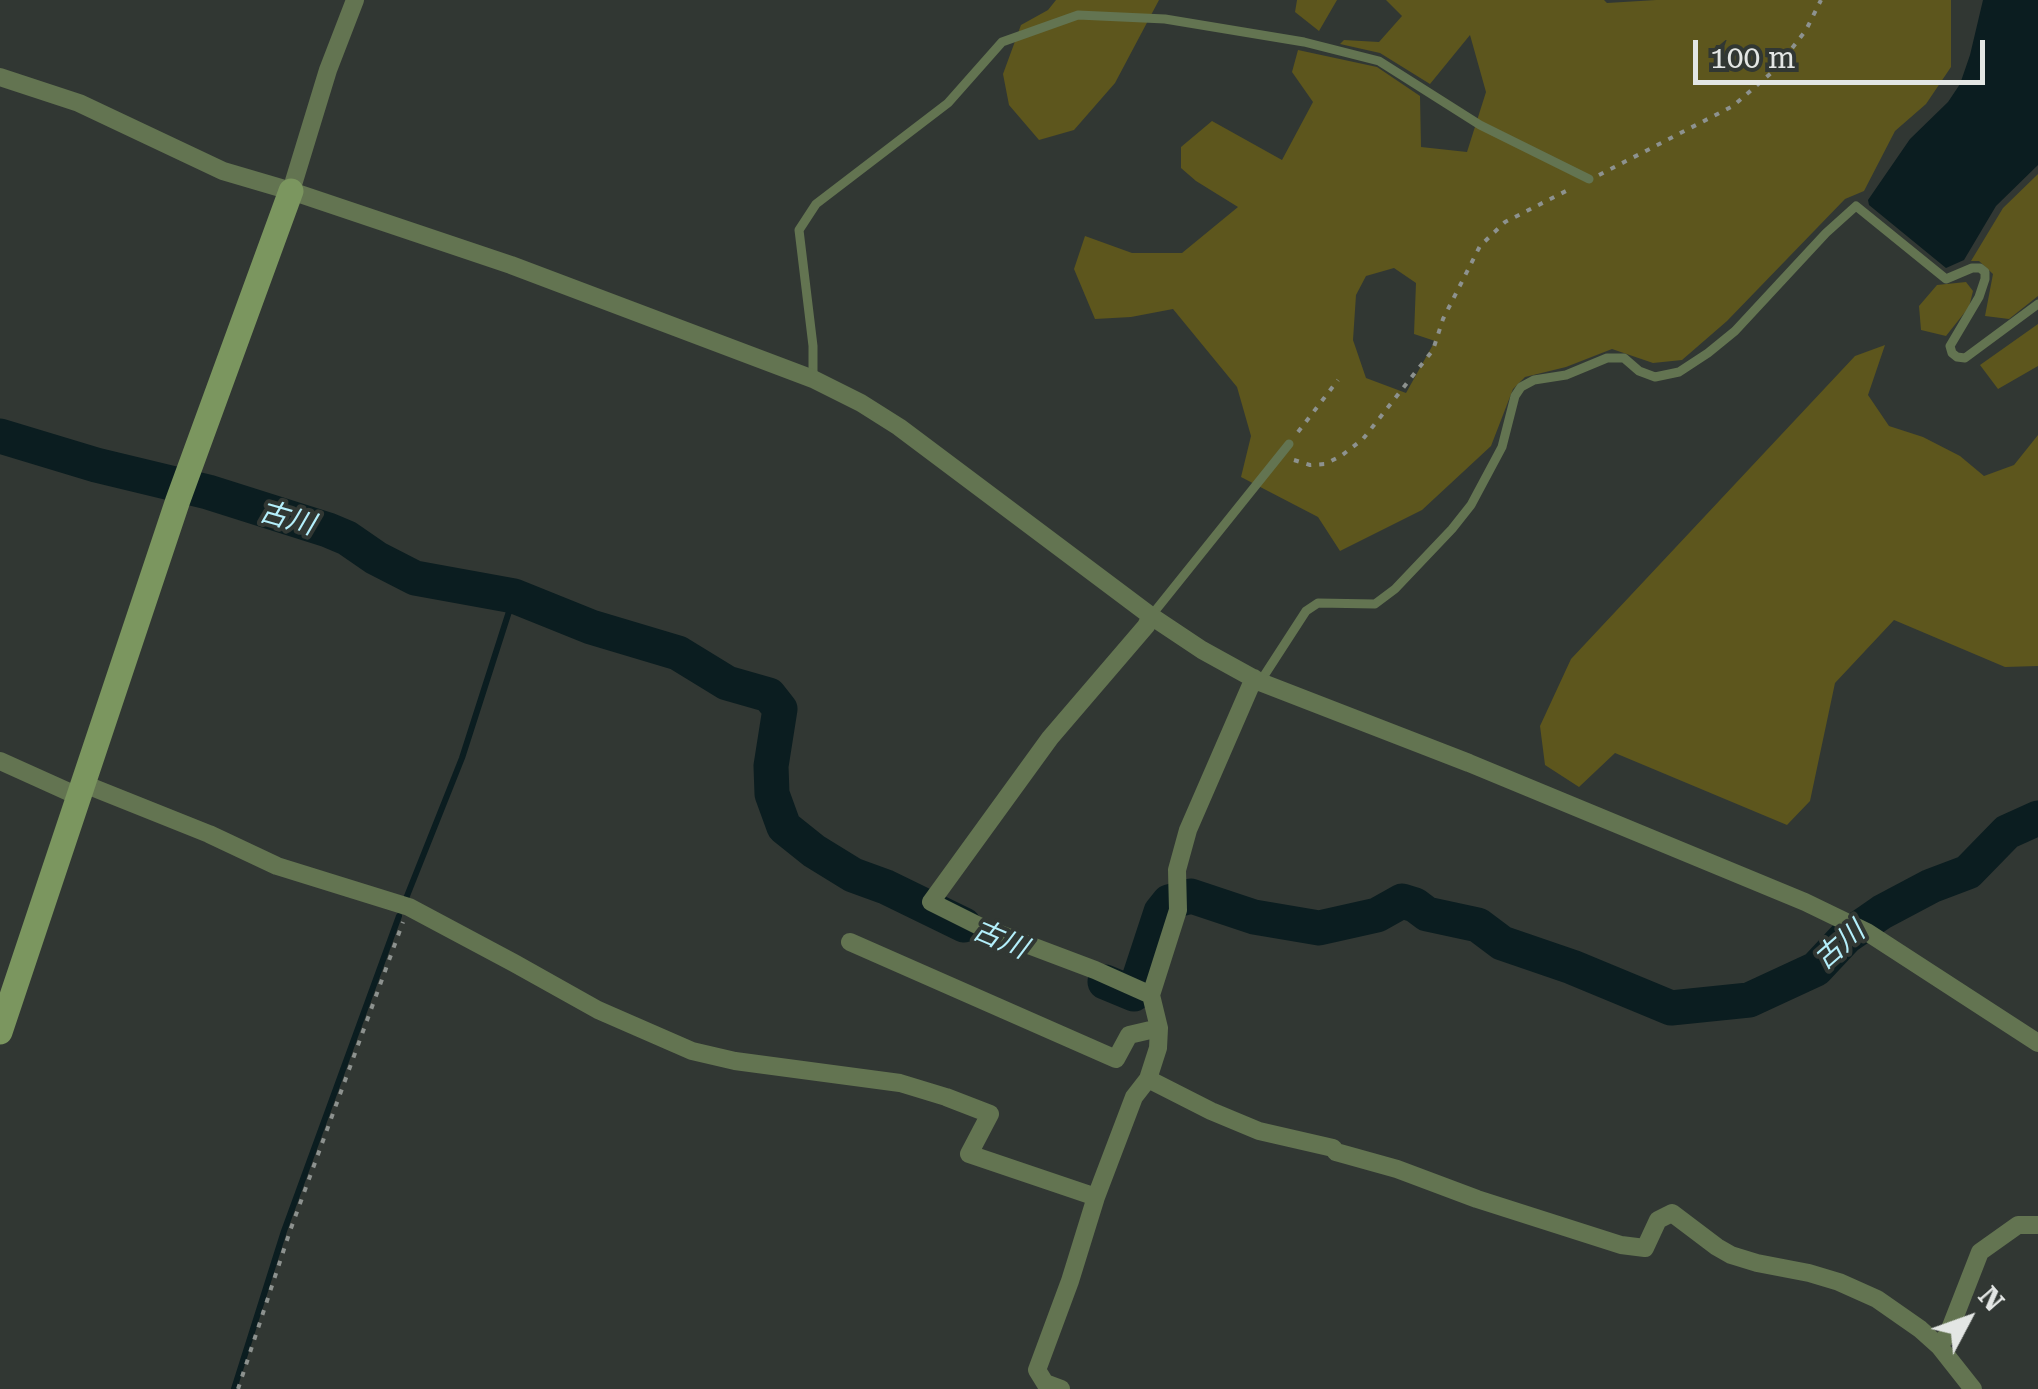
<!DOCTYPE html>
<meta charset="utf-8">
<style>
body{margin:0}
#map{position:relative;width:2038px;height:1389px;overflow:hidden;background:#313733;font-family:"Roboto Serif",serif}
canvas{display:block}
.north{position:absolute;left:1918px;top:1269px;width:100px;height:100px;-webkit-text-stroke:8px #313733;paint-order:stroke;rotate:49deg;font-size:28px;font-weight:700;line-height:40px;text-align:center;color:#e3e6e4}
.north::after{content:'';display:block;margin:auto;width:35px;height:45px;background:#e3e6e4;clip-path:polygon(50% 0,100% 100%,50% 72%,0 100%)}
.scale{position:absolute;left:1693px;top:40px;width:292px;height:45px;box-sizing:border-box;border:5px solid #e3e6e4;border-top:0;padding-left:12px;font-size:30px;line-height:35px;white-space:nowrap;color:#e3e6e4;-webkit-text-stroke:8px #313733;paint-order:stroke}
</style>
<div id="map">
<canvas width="2038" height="1389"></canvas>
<div class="north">N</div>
<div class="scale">100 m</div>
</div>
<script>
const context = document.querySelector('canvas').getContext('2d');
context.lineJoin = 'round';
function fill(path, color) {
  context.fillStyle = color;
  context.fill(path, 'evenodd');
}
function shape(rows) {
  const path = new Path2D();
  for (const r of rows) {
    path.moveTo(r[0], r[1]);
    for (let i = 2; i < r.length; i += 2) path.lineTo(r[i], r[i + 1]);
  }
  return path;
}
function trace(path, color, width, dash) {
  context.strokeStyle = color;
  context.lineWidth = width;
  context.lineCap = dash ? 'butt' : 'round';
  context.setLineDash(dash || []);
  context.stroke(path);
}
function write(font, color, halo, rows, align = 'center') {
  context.font = font + ' "Roboto Serif","Noto Sans JP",serif';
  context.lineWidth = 8;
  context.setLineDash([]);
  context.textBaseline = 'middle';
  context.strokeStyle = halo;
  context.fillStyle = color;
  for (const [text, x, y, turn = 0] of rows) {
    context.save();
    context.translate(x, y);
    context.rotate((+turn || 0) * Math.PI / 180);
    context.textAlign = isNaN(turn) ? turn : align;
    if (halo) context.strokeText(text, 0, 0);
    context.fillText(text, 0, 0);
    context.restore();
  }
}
const green = shape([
 [1056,0,1159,0,1115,83,1074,130,1039,140,1009,105,1003,74,1021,25,1048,10],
 [1297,0,1337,0,1319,31,1295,12],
 [1386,0,1604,0,1607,3,1656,0,1951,0,1951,67,1926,104,1895,131,1864,191,1845,199,1727,321,1682,360,1653,363,1612,349,1566,367,1525,377,1513,389,1491,446,1422,510,1340,551,1318,517,1241,477,1251,436,1237,387,1173,309,1131,317,1095,319,1074,269,1085,236,1132,253,1182,253,1238,207,1196,181,1181,168,1181,147,1212,121,1282,160,1313,102,1292,72,1298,50,1377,67,1420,96,1421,147,1467,152,1486,92,1470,35,1430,84,1380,53,1340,44,1344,40,1379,42,1402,16],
 [1394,268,1416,283,1414,334,1435,341,1406,393,1366,378,1353,340,1356,295,1366,276],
 [2038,174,2038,296,2009,319,1985,316,1993,274,1979,261,1971,261,2003,208],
 [1966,282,1973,291,1969,307,1946,336,1921,330,1919,306,1937,285],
 [2038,324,2038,366,1998,389,1980,365],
 [1885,345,1868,395,1889,426,1923,437,1960,456,1984,476,2014,465,2038,435,2038,666,2005,667,1894,620,1835,683,1810,801,1787,825,1615,753,1579,787,1545,765,1540,726,1571,659,1855,356]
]);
const water = shape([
 [1983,0,2038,0,2038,165,1996,206,1964,260,1946,268,1869,205,1868,200,1910,139,1948,102,1960,84,1970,55]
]);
const stream = shape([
 [405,901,462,758,514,596],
 [234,1389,284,1231,399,916]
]);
const river = shape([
 [0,436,96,465,208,492,328,530,347,538,376,558,415,578,514,596,591,627,678,653,727,683,769,695,780,709,771,766,772,794,784,827,814,851,853,875,886,887,964,925],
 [1105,982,1134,994,1161,912,1169,902,1191,896,1254,917,1319,928,1377,915,1402,901,1415,905,1427,914,1478,925,1502,943,1572,967,1671,1008,1749,1000,1816,969,1846,937,1882,912,1931,886,1968,872,2007,832,2038,818]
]);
const path = shape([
 [1599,175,1733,106,1777,68,1806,30,1821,0],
 [1298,432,1338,380],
 [1294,460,1310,465,1325,464,1341,456,1363,439,1433,350,1443,319,1480,246,1505,222,1572,188],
 [238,1389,290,1231,403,922]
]);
const lane = shape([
 [813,379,813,346,799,230,816,204,948,103,1002,42,1078,15,1165,19,1304,42,1379,61,1480,125,1589,179],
 [1151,616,1289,444],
 [1260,682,1306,611,1318,603,1375,604,1395,589,1452,529,1471,505,1502,447,1515,396,1521,387,1534,380,1566,375,1607,358,1624,358,1639,371,1655,377,1679,372,1708,353,1735,331,1826,233,1856,206,1946,279,1972,268,1980,268,1985,272,1985,279,1979,297,1950,346,1952,353,1957,357,1965,358,2038,304]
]);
const street = shape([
 [0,77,79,103,223,171,291,191,511,265,813,379,861,403,899,427,1151,616,1202,650,1260,682,1469,763,1805,902,1867,932,2038,1043],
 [291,191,328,70,355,0],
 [0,761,80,797],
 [84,784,209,834,277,866,409,907,514,963,598,1010,692,1051,735,1061,900,1083,946,1097,990,1114,969,1154,1096,1197],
 [850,942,1116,1059,1129,1035,1159,1028],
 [1151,995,1095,970,981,927,931,902,1050,738,1146,626,1151,616],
 [1148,1079,1211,1111,1259,1131,1333,1148,1336,1152,1397,1169,1477,1199,1621,1245,1645,1248,1658,1220,1672,1213,1717,1247,1731,1255,1757,1263,1809,1273,1839,1282,1877,1299,1920,1329,1939,1346,1973,1389],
 [1939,1346,1948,1334,1980,1252,2018,1225,2038,1225],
 [1061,1389,1045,1383,1037,1370,1070,1281,1096,1197,1134,1097,1148,1079,1158,1048,1159,1028,1151,995,1178,910,1177,870,1188,830,1254,678]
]);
const secondary = shape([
 [0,1032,178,500,291,191]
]);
const waterNames = [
 ["古川",287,519,16],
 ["古川",1000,940,23],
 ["古川",1840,946,-41]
];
fill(green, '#5d561d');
fill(water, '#0b1d20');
trace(stream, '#0b1d20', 6);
trace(river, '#0b1d20', 35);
trace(path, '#8d928f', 4, [5, 8]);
trace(lane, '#637451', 9);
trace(street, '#637451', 18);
trace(secondary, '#7b965f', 25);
write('italic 28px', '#b4effb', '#313733', waterNames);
</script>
